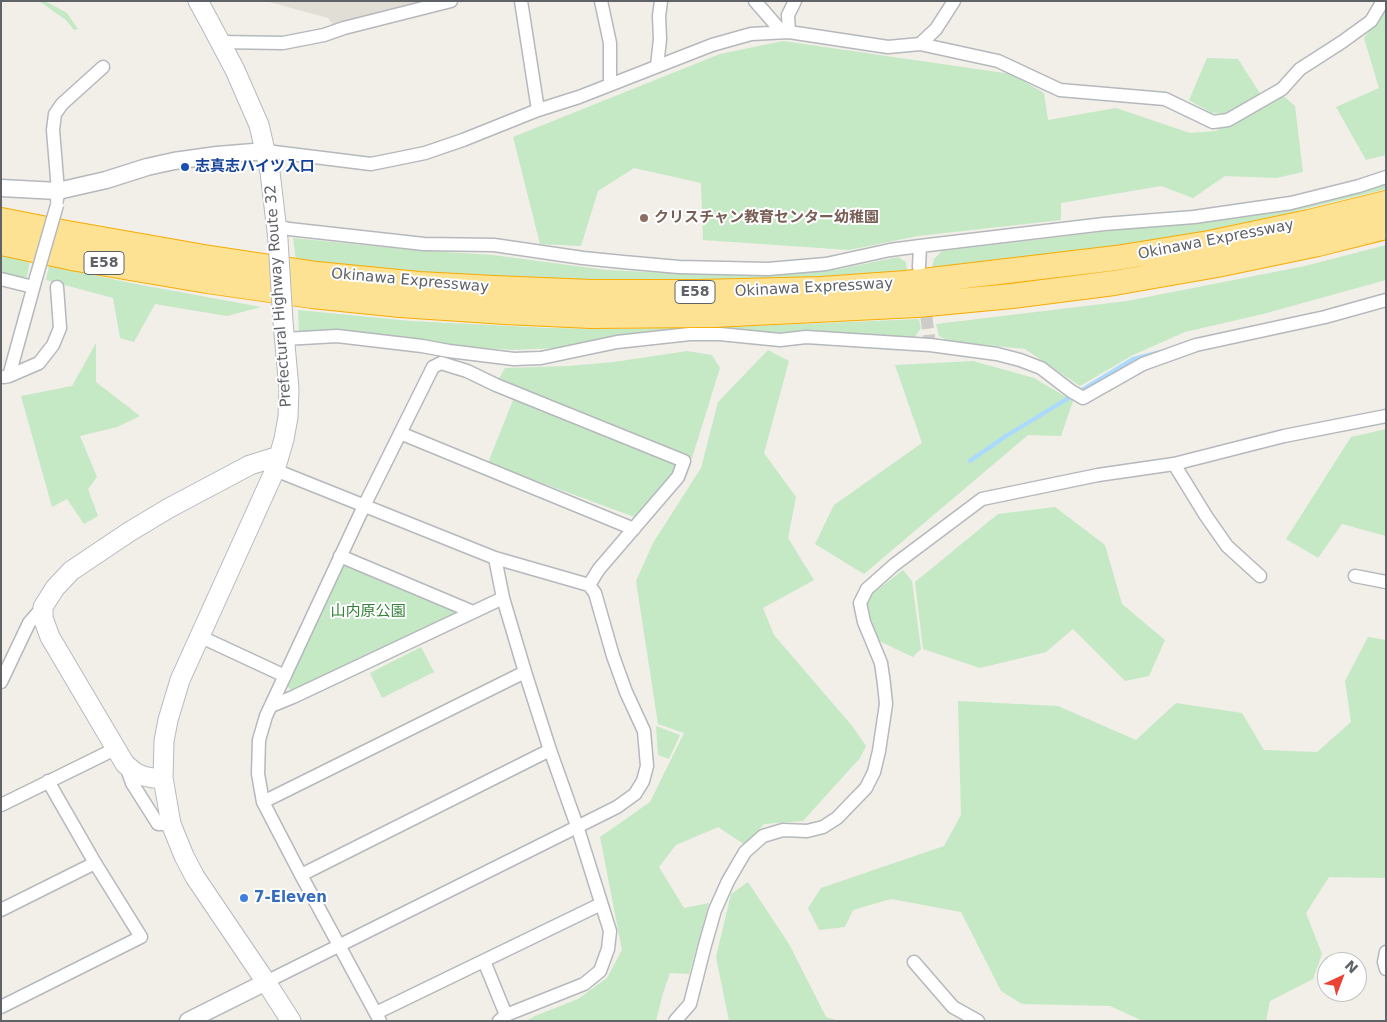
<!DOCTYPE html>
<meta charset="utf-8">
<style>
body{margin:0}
#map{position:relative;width:1387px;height:1022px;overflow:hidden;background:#f1efe8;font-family:"DejaVu Sans",sans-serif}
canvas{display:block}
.frame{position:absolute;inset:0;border:2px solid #5f6368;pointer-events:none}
.north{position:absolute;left:1317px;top:952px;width:50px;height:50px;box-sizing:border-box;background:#fff;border:1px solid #bfc1c3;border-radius:50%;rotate:43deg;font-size:14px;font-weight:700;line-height:20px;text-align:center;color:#5f6368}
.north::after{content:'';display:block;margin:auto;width:18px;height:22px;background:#ea4335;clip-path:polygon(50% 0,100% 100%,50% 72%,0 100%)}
</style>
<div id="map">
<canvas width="1387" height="1022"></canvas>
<div class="frame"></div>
<div class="north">N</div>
</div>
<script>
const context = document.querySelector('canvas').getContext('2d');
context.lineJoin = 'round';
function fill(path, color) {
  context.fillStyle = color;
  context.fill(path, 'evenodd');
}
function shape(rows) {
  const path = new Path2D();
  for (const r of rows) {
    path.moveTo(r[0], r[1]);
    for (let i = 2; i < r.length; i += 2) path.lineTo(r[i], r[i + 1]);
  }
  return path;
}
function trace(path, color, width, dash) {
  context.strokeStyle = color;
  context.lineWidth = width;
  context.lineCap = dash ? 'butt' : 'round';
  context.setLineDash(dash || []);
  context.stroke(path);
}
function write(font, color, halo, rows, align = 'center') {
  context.font = font + ' "DejaVu Sans","Noto Sans JP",sans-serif';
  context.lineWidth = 4;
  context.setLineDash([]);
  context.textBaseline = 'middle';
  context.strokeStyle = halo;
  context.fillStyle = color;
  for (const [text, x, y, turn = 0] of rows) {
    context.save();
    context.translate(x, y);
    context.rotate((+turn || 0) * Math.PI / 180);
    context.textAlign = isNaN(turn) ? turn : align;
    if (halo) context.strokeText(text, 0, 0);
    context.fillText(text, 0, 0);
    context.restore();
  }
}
const education = shape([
 [269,1,438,1,335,28,328,18,269,2]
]);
const green = shape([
 [39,1,45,1,67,13,78,29,74,30,66,20],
 [1386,10,1386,155,1366,160,1336,107,1379,88,1364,38],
 [783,41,1011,74,1044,93,1048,120,1116,108,1190,133,1216,131,1279,92,1295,106,1303,172,1276,178,1225,176,1193,198,1161,186,1061,203,1061,220,918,236,849,250,703,240,701,183,634,168,598,191,581,246,540,244,513,137,720,54],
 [1207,58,1238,59,1261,95,1228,113,1212,113,1189,100],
 [1386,182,1386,189,1284,214,1175,237,1065,254,932,268,934,259,942,251,1226,217],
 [293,238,413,250,493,255,606,270,668,273,755,275,835,270,898,257,906,262,907,273,813,279,609,284,413,273,296,260],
 [1386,245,1386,280,1263,314,1185,332,1133,355,1080,386,1025,349,949,341,939,336,936,324,1127,301,1305,266],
 [1,255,30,261,27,277,16,278,1,273],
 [49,266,131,283,261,307,227,316,155,304,134,342,120,338,113,298,46,280],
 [298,310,411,321,549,328,615,329,729,327,919,319,921,328,914,338,908,339,770,332,677,331,559,348,512,350,460,346,345,332,299,331],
 [96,343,96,382,140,416,117,427,80,436,97,477,88,489,98,516,84,524,67,499,52,507,21,396,72,386],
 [768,350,789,361,764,453,796,497,788,538,814,580,763,608,774,635,853,727,866,746,860,758,803,821,764,824,745,845,718,827,676,845,659,867,684,908,709,903,689,974,670,973,663,993,656,1021,526,1021,535,1016,578,999,607,978,622,950,600,837,650,802,684,733,658,724,636,581,653,543,701,468,718,402],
 [687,351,712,355,720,368,692,458,637,518,488,463,517,390,498,380,505,368,569,366,614,362],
 [973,361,1034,378,1073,401,1061,436,1028,435,864,574,815,544,834,505,922,443,895,365],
 [1386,429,1386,536,1342,524,1318,558,1286,539,1351,437],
 [1055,507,1105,545,1122,604,1165,640,1149,676,1125,681,1073,629,1046,652,980,668,923,649,915,582,998,514],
 [346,557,473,612,292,691,287,686],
 [903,570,912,581,921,649,913,657,875,639,866,605,873,593],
 [1368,637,1386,640,1386,878,1329,877,1306,913,1322,954,1313,979,1270,1001,1266,1021,1143,1021,1110,1006,1022,1004,1001,991,961,912,891,899,853,910,845,927,819,930,808,908,821,888,944,846,961,815,958,701,1058,706,1136,740,1176,703,1242,713,1264,750,1317,752,1351,722,1345,681],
 [421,647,434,672,382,698,370,673],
 [656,726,680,735,669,759,658,755],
 [748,882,789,944,826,1017,839,1021,729,1021,716,957,731,894]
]);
const stream = shape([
 [970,461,1006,436,1133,359,1160,352]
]);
const minorTunnel = shape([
 [924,299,930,345]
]);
const minor = shape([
 [521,1,538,110],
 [601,1,610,43,610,85],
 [755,1,782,32],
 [789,32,788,15,795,1],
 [219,42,283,43,324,35,344,28,451,1],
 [920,44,936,29,954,1],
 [657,66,660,39,659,16,661,1],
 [266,151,371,164,425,153,463,140,538,110,579,97,712,45,751,34,789,32,888,47,920,44,998,61,1060,90,1165,99,1213,122,1228,120,1282,89,1300,69,1342,42,1371,21,1383,1],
 [57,200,58,191,53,130,55,114,62,104,103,67],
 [277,226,289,229,424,244,494,245,583,258,623,262,679,267,768,269,826,264,890,250,920,246,1104,224,1194,217,1291,203,1359,186,1386,177],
 [919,267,920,246],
 [1,279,33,287],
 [285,339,337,336,422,346,449,351,514,359,541,358,617,342,690,334,720,334,780,340,806,337,930,345,997,354,1020,360,1041,368,1071,391,1083,398,1143,364,1196,345,1325,317,1386,300],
 [9,376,39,363,53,345,60,328,57,287],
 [4,377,9,376,36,278],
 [400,433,634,529],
 [1174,464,1206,516,1227,546,1260,576],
 [340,556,473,612],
 [495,558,503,598,525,672,550,750,577,826,610,931,608,949,600,971,584,984,506,1015,499,1021],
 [1355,576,1386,582],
 [199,636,285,676],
 [1,682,29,623,43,607],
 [271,706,293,697,503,598],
 [126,766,132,783,158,824,171,824],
 [263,802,525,672],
 [1,805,115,749],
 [301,875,550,750],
 [1,910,95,863],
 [1386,952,1384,962,1386,969],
 [484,961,506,1015],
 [914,962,953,1007,978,1021],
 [266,982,617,807,635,794,643,781,647,766,644,731,626,692,613,656,595,593,589,585,495,558,275,470],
 [1,1007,141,937,95,863,48,781],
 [376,1013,601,904],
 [380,1021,301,875,263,802,258,774,259,740,266,716,364,506,433,367,441,363,467,371,496,385,684,461,678,477,599,569,589,585],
 [675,1021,690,1004,705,945,715,910,728,881,745,852,763,836,783,830,807,831,823,827,837,818,866,788,874,772,879,751,886,704,884,684,881,663,864,622,860,603,867,589,894,565,982,499,1098,475,1174,464,1284,436,1386,416]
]);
const tertiary = shape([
 [1,188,58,191,106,180,147,167,174,161,217,155,266,151],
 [188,1021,266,982]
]);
const secondary = shape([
 [198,1,209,21,235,70,259,125,270,172,278,240],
 [283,322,289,389,288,417,284,439,275,470,180,680,168,720,164,741,163,778,171,824,184,856,195,877,266,982,291,1021],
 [163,778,153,778,143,776,136,773,125,764,50,637,43,618,43,607,55,588,71,571,129,532,169,508,250,465,279,456]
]);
const motorway = shape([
 [1,220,67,233,204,257,317,274,419,284,494,288,592,292,699,292,822,289,906,283,1116,258,1209,243,1309,222,1386,203],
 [1,243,77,259,207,281,312,296,400,305,505,312,591,316,714,315,917,305,1012,296,1114,283,1217,265,1318,244,1386,227]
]);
const minorBridge = shape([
 [36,278,57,205]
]);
const secondaryBridge = shape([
 [278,240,283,322]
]);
const markers = [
 [185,167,5,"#1a4fb4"],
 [644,218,5,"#8d6e63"],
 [244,898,5,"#3f7fe0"]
];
const shields = [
 [104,263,40],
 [695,292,40]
];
const shieldNames = [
 ["E58",104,263],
 ["E58",695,292]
];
const transitNames = [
 ["志真志ハイツ入口",195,167]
];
const educationNames = [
 ["クリスチャン教育センター幼稚園",654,218]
];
const streetNames = [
 ["Okinawa Expressway",1216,240,-11],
 ["Okinawa Expressway",410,281,5],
 ["Okinawa Expressway",814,288,-3],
 ["Prefectural Highway Route 32",279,296,-94]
];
const parkNames = [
 ["山内原公園",368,612]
];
const shopNames = [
 ["7-Eleven",254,898]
];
fill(education, '#e1ded6');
fill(green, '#c5e8c5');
trace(stream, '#aadaff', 4);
trace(minorTunnel, '#ccccc8', 12, [12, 6]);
trace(minor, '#b5b8bc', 15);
trace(tertiary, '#b5b8bc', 19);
trace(secondary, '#b6babf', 21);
trace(motorway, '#f9ab00', 26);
trace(minor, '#fff', 12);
trace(tertiary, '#fff', 16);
trace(secondary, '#fff', 19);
trace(motorway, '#fde293', 24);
trace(minorBridge, '#b5b8bc', 15, []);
trace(secondaryBridge, '#b6babf', 21, []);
trace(minorBridge, '#fff', 12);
trace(secondaryBridge, '#fff', 19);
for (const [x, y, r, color] of markers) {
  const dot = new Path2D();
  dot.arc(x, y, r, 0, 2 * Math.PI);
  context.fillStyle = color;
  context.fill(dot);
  trace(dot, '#fff', 2);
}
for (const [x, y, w] of shields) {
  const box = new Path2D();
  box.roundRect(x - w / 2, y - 11.5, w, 23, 4);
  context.fillStyle = '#fff';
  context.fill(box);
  trace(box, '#5f6368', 1);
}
write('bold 14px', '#5f6368', null, shieldNames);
write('bold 15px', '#164399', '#fff', transitNames, 'left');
write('bold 15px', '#785e54', '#fff', educationNames, 'left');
write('15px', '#5f6368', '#fff', streetNames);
write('15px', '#348238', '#fff', parkNames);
write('bold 15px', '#366cbe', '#fff', shopNames, 'left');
</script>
